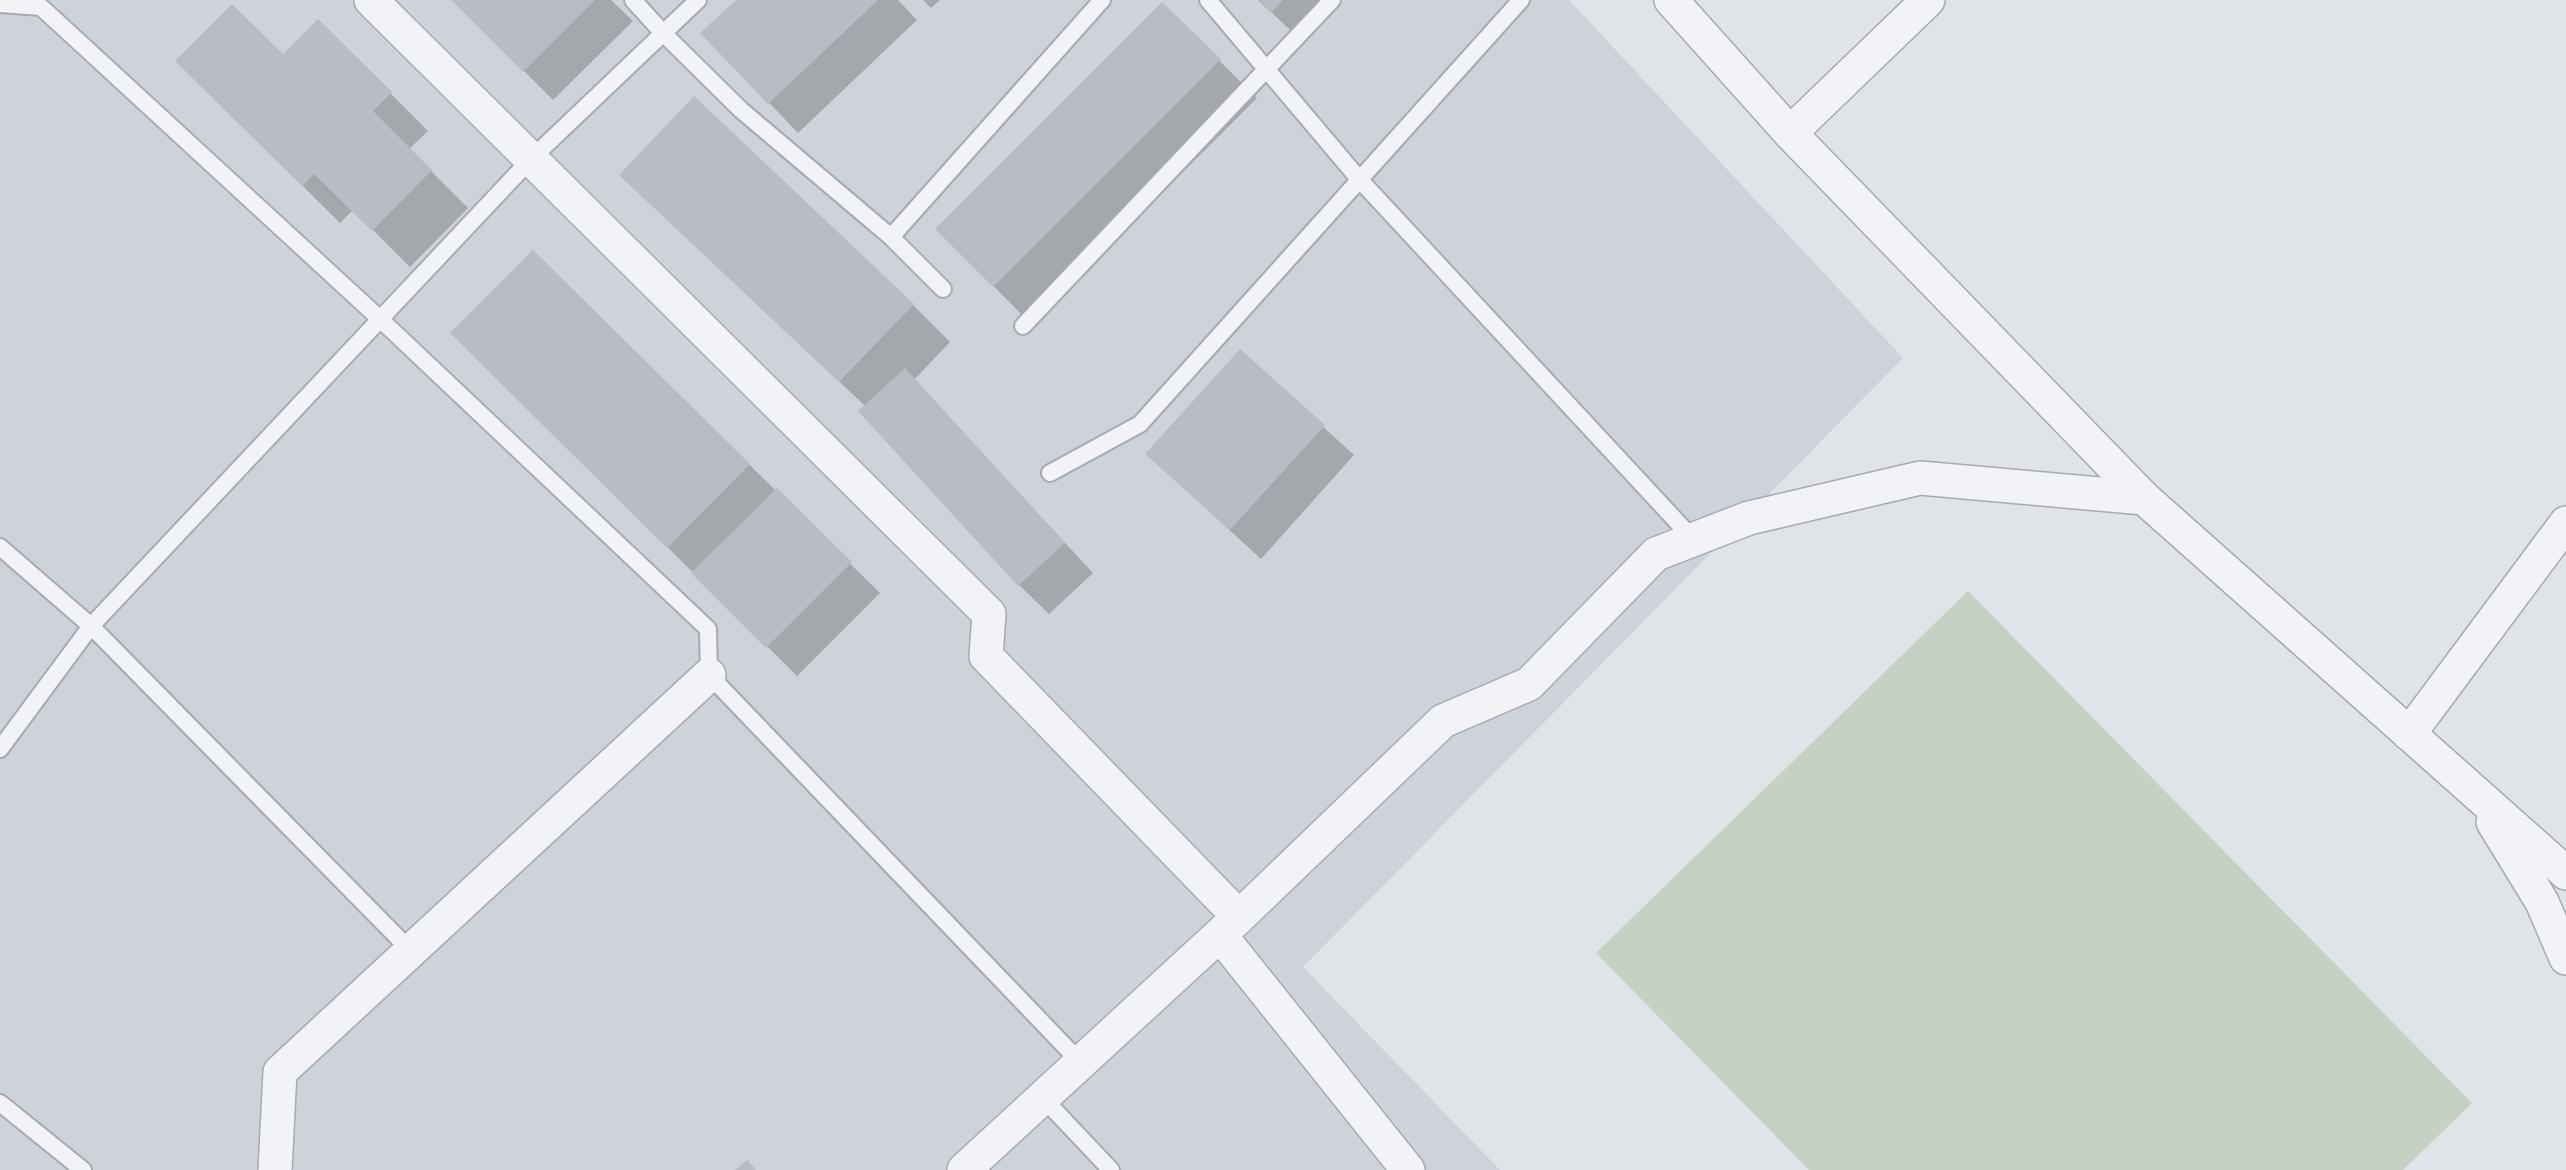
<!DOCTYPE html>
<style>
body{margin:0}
canvas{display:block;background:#e0e3e7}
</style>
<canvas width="2566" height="1170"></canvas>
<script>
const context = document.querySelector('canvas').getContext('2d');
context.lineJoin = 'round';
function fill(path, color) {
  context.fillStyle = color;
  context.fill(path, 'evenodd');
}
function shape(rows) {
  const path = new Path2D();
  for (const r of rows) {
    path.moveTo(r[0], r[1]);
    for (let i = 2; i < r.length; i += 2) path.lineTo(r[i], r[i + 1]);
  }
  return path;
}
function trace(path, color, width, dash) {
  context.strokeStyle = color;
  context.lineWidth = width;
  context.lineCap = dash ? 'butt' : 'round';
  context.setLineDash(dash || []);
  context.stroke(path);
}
const built = shape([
 [0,0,1569,0,1903,358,1303,967,1500,1170,0,1170]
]);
const green = shape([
 [1968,591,2472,1103,2403,1170,1809,1170,1596,953]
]);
const shadow = shape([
 [453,0,611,0,633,21,553,100],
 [738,0,898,0,917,20,798,133,703,33],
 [923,0,940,0,931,8],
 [1258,0,1340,0,1302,41],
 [1162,4,1257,98,1031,324,937,229],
 [318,21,428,131,409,149,468,208,410,267,353,210,340,223,177,61,283,56],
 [621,175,913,305,950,342,914,380,1093,573,1049,614,1019,585,865,406],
 [533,252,880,593,797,676,452,333],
 [1240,351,1354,455,1261,559,1147,454]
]);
const building = shape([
 [451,0,595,0,523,72],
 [736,0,878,0,768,104,700,33],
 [1259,0,1283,0,1272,12],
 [1162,2,1221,59,993,287,935,229],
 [232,4,283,54,318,19,392,92,373,111,432,170,372,231,314,174,302,186,175,61],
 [694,96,914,304,839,382,619,175],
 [533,250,750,464,667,548,450,333],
 [1240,349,1325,425,1230,530,1145,454],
 [905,368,1065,543,1018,586,858,411],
 [777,488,852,562,766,648,691,573],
 [747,1160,756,1170,735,1170]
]);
const service = shape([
 [633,0,663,33,741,110,891,237],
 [1208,0,1359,179,1694,540],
 [0,4,41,7,380,319,708,629,709,675,1081,1063],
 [943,289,891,237,1102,0],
 [1023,326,1332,0],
 [1050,473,1140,424,1521,0],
 [0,547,91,626,411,951],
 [0,749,91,626,531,159,698,0],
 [1043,1098,1111,1170],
 [0,1103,83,1170]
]);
const minor = shape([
 [371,0,989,614,986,656,1239,917],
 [1671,0,1790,133,2144,498,2566,873],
 [1790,133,1928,0],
 [2409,734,2566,523],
 [2493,822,2542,902,2566,958],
 [1220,935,1408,1170],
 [275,1170,280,1072,709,675],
 [964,1170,1239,917,1443,721,1529,684,1656,554,1749,518,1920,478,2144,498]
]);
fill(built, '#ced2d9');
fill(green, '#c5d1c2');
fill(shadow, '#0003');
fill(building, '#b8bcc4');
trace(service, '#a6aab1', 20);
trace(minor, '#a6aab1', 36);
trace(service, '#f2f3f6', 16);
trace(minor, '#f2f3f6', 33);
</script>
